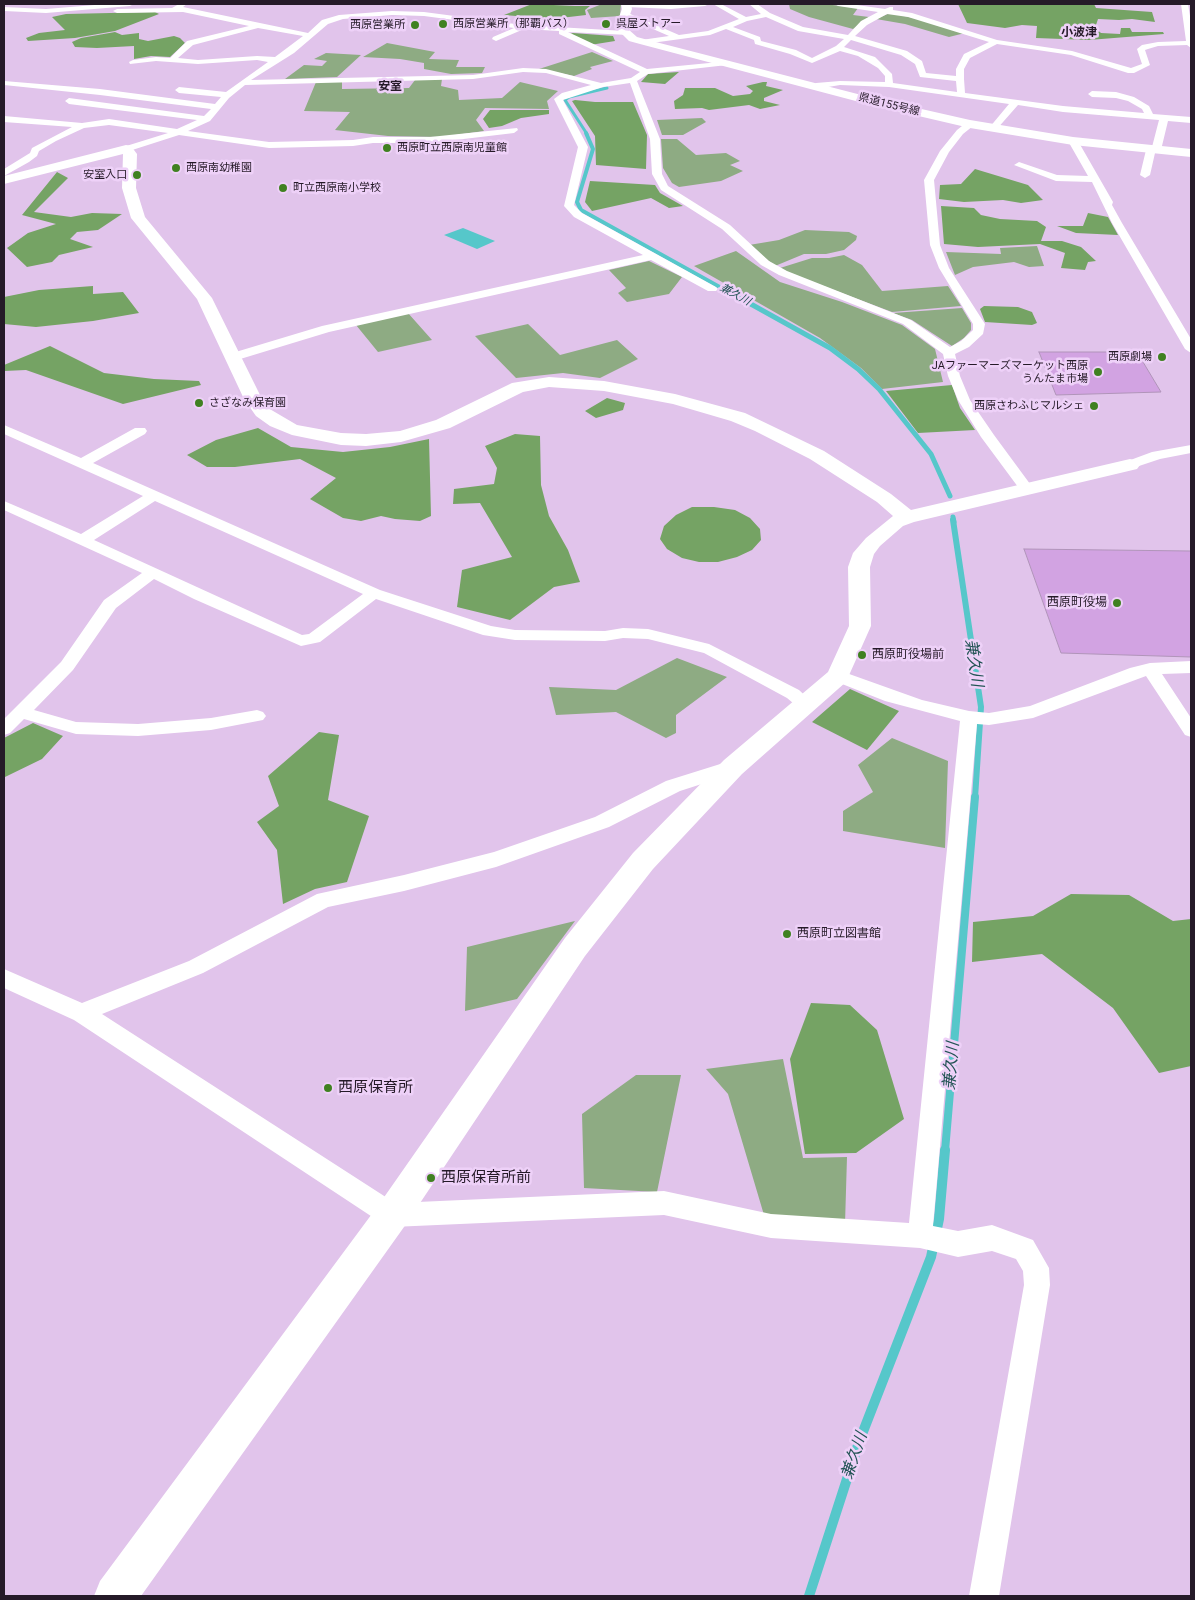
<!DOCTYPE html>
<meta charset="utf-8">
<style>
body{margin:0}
#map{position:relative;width:1195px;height:1600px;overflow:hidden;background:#e1c4eb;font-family:Roboto,sans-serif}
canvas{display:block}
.frame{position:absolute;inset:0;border:5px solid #251a28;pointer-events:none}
</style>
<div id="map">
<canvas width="1195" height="1600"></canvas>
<div class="frame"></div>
</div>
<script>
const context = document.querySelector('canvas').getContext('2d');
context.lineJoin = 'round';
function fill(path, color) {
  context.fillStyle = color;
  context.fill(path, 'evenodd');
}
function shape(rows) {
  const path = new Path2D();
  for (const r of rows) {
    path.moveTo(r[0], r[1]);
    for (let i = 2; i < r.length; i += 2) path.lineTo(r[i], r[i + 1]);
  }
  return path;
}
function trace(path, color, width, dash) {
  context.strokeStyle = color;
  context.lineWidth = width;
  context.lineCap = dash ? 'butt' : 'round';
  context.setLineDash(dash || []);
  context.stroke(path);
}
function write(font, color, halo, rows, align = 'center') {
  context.font = font + ' Roboto,"Noto Sans JP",sans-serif';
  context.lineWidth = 5;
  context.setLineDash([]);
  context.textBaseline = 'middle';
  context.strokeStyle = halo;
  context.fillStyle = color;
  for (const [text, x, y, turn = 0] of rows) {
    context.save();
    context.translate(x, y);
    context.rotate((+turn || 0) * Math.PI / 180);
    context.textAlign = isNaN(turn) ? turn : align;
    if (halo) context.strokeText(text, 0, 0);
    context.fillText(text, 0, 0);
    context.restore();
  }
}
const green = shape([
 [602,4,621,4,620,16,591,18,587,10],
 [789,4,824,4,858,8,853,15,869,17,853,29,809,17,790,9],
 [890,13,919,19,965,33,949,37,905,24,876,19],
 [387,43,435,52,429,59,459,60,456,67,485,67,482,73,451,74,424,69,424,63,400,59,363,57],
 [592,52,613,61,590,67,592,69,574,76,539,69],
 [326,53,361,55,337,77,285,79,304,65,322,66,327,61,314,59],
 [442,79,441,86,458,90,459,100,502,98,520,82,558,91,547,101,549,109,485,108,476,120,484,131,441,137,388,136,335,130,350,112,304,111,316,82,342,81,342,89,409,88,415,80],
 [702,118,706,122,683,135,662,135,657,120],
 [661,139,677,139,696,155,726,153,740,161,730,165,743,171,721,181,679,187,672,183,663,168],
 [805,230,849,232,857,236,856,240,844,250,826,254,804,254,775,266,749,245,779,240],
 [1037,246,1044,266,1029,267,1014,262,973,267,955,275,946,252,1001,254,1000,248],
 [736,251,780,282,842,302,902,325,935,349,943,382,882,389,861,368,820,338,694,266],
 [844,255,862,265,882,291,948,286,961,306,892,312,786,272,780,268,812,258,829,258],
 [649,261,682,277,669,294,627,302,618,293,626,288,609,270],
 [962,308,971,323,971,330,964,338,952,346,912,320,893,313],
 [408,313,432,340,378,352,356,325],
 [528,324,560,355,617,340,638,359,600,378,563,373,516,378,475,336],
 [677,658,727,677,676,715,676,733,666,738,616,712,556,715,549,687,616,690],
 [892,738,948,761,945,848,843,831,843,811,873,792,858,765],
 [575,921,517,999,465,1011,467,947],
 [783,1059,803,1158,847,1157,845,1224,764,1215,728,1094,706,1069],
 [636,1075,681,1075,657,1192,584,1188,582,1114]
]);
const forest = shape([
 [532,4,575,6,590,6,585,10,586,15,552,19,504,15],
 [958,4,1094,4,1096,8,1152,12,1155,22,1132,19,1119,20,1098,19,1095,28,1101,33,1120,34,1121,28,1130,28,1132,32,1163,32,1164,34,1089,40,1036,38,1037,26,1022,25,1005,28,967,23],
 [155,12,159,14,115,31,75,38,28,41,26,38,39,33,65,30,52,17,66,14],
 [115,32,122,35,139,33,139,39,148,41,174,36,180,38,185,43,170,57,151,56,134,59,134,46,97,48,75,47,72,42,81,38],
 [573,33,613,36,615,41,590,45,569,34],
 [679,72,665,84,641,82,648,74],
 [763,82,767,82,766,86,783,90,764,98,764,101,780,105,760,109,749,105,709,110,702,108,675,109,674,101,683,95,685,88,715,88,733,96,750,94,753,91,746,86],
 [575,100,595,102,633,102,647,135,646,169,596,165,595,136,572,101],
 [490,110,549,110,549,114,521,118,502,126,489,128,483,119],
 [975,169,1028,185,1043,200,1021,203,1003,200,964,202,939,199,940,185,961,184],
 [57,172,68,178,34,212,71,217,92,213,122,214,98,230,77,232,70,239,93,247,59,255,52,262,27,267,7,248,28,233,56,224,22,215],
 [590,181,655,185,660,193,683,206,669,208,651,198,592,211,585,202],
 [941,206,974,208,981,215,1000,219,1037,221,1046,227,1041,241,1062,241,1081,247,1096,261,1088,262,1085,270,1061,268,1065,253,1040,244,978,247,944,244],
 [1088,213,1108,217,1118,235,1076,233,1057,226,1083,226],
 [93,286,93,294,123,292,139,313,93,321,36,327,4,324,4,297,39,290],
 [984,306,1018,307,1032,312,1037,323,1032,325,985,322,980,309],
 [50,346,104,373,154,379,199,381,201,385,123,404,26,370,4,371,4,365],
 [952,385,960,408,975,430,918,433,886,391],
 [607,398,625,403,623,410,596,418,585,411],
 [258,428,291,447,343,452,390,447,429,439,431,516,420,521,395,519,381,516,361,521,343,518,310,499,336,478,300,459,235,467,207,467,187,455,216,440],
 [515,434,540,436,541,485,549,516,568,550,580,582,554,587,510,620,457,607,462,570,512,557,480,503,453,504,454,489,494,484,497,468,485,446],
 [692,507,714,507,735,510,750,518,760,529,761,540,752,550,737,557,718,562,699,562,682,558,667,549,660,539,664,526,676,515],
 [850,689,899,711,867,750,812,722],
 [33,723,63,736,42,759,5,777,4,738],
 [319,732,339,735,328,800,369,816,347,882,315,889,283,904,277,850,257,822,279,806,268,776],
 [1071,894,1129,895,1173,921,1191,919,1191,1066,1159,1073,1113,1008,1042,954,972,962,973,922,1033,916],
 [811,1003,850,1005,877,1030,904,1119,856,1153,805,1154,790,1059]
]);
const water = shape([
 [463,228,495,241,477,249,444,235]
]);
const streamFar5 = shape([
 [587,134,565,100,569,97,607,88]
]);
const streamFar4 = shape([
 [586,133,593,149,577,202,581,210,752,305]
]);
const streamFar3 = shape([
 [749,303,830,348,858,369,879,389,931,454,950,496],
 [953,517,954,522]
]);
const streamFar2 = shape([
 [953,520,981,707,975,798]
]);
const streamFar1 = shape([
 [945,1151,975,797]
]);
const stream = shape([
 [809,1596,859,1442,931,1257,939,1219,945,1150]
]);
const building = shape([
 [1039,352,1137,352,1161,392,1056,395,1039,352],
 [1024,549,1191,551,1191,657,1061,653,1024,549]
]);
const street = shape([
 [107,4,134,4,130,6,46,13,4,11,4,7,46,9,107,4],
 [179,4,187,4,183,7,308,33,322,20,339,15,392,11,424,12,523,25,625,31,628,31,628,35,568,32,647,69,730,61,730,65,727,65,648,74,637,81,660,139,662,174,668,186,730,225,769,261,787,271,911,320,950,347,961,341,973,330,973,324,939,268,930,245,924,180,940,151,957,130,967,122,973,122,973,126,963,134,949,152,934,180,940,245,949,268,985,324,983,334,969,347,955,354,960,376,970,400,994,435,1033,488,1031,491,1026,492,1021,491,981,437,958,400,948,376,943,354,903,324,779,275,761,265,722,229,661,190,652,174,650,139,630,83,603,87,563,100,588,147,574,205,582,213,716,287,718,289,716,291,708,291,651,260,329,332,237,360,229,360,227,357,229,354,322,326,643,255,574,217,564,206,578,147,554,99,562,93,591,85,546,73,523,72,473,79,245,85,229,98,210,121,188,131,269,142,353,140,373,137,430,137,517,128,518,130,514,133,430,143,373,143,353,146,269,148,179,135,126,152,121,149,123,147,168,133,109,125,84,128,56,141,39,151,37,156,29,162,4,176,4,169,30,153,32,148,72,127,4,122,4,116,82,123,109,119,177,129,197,120,69,104,65,101,69,98,204,116,211,109,100,95,4,85,4,81,100,89,215,104,221,97,179,93,175,90,179,87,226,92,268,62,257,60,198,64,156,61,130,64,129,62,133,60,156,57,170,58,187,41,249,26,183,12,117,13,113,11,117,9,172,8,179,4],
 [392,15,424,16,514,28,493,37,492,39,496,41,524,29,559,31,559,34,640,72,631,78,601,83,546,69,523,68,473,75,251,80,294,53,328,24,343,19,392,15],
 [258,28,303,36,275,57,257,56,198,60,178,58,193,45,258,28],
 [624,4,671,5,709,4,705,6,671,9,627,7,624,7,624,4],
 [713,4,721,4,746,17,761,14,749,4,757,4,770,13,803,27,848,35,861,21,878,12,838,6,835,4,850,4,885,9,890,7,893,7,893,10,912,13,997,40,1072,51,1131,68,1142,64,1137,49,1142,45,1158,42,1186,41,1181,4,1188,4,1191,22,1191,48,1187,45,1158,46,1148,49,1145,50,1150,65,1134,73,1128,73,1071,55,997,44,970,58,964,69,964,79,965,93,1063,106,1144,113,1142,109,1128,101,1116,98,1092,97,1088,94,1092,91,1116,92,1134,97,1149,106,1153,114,1191,117,1191,123,1168,121,1161,150,1155,153,1150,175,1145,178,1140,175,1146,150,1152,147,1159,120,1063,112,1018,105,996,130,993,131,989,128,1009,104,889,87,840,85,816,89,812,86,816,83,840,81,885,82,885,76,878,68,858,56,840,51,812,63,790,54,755,44,754,40,726,29,710,35,644,44,640,42,641,40,669,36,621,15,628,13,679,35,708,31,739,19,713,4],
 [887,14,908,17,989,42,964,54,956,69,956,76,926,73,922,61,907,51,855,36,867,25,887,14],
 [766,17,798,31,844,39,836,46,812,58,796,50,761,41,760,37,733,27,747,21,766,17],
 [851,40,901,55,915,64,920,77,956,81,957,92,893,83,892,74,875,57,844,47,851,40],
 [1073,138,1078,141,1113,202,1112,205,1122,223,1191,339,1191,353,1185,349,1112,223,1092,182,1056,181,1014,165,1019,162,1057,175,1088,176,1068,141,1073,138],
 [4,425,81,458,135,428,145,428,147,431,145,434,93,463,380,590,491,626,515,630,605,631,623,628,648,629,709,644,799,690,814,704,811,708,805,710,799,708,787,698,704,653,648,639,623,638,605,641,515,640,483,635,376,599,320,642,301,646,194,599,154,579,116,608,73,670,34,710,76,722,138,724,211,718,257,710,263,712,266,716,263,720,211,730,138,736,76,734,24,719,10,733,4,735,4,719,61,662,104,600,142,573,4,510,4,501,81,534,143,496,4,434,4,425],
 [155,501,363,594,309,634,302,635,94,540,155,501],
 [1191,445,1191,453,1160,459,1130,469,1123,465,1125,462,1152,452,1191,445],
 [1191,661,1191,673,1162,674,1191,718,1191,737,1185,735,1146,676,1033,718,989,725,977,724,933,1226,958,1231,992,1225,1033,1240,1049,1268,1050,1285,999,1596,969,1596,1024,1285,1023,1271,1016,1259,992,1251,958,1257,920,1248,771,1238,664,1215,392,1227,383,1224,74,1020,4,988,4,969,82,1003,189,961,317,894,404,875,494,852,595,817,666,781,733,760,739,762,742,767,739,772,680,791,609,827,496,867,404,891,328,907,203,973,102,1014,395,1203,664,1191,771,1214,909,1223,960,721,885,701,832,680,830,676,832,672,838,670,922,700,969,711,989,713,1030,706,1130,668,1150,663,1191,661]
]);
const secondary = shape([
 [621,4,631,4,632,9,627,23,628,29,637,37,648,40,873,98,970,120,1073,137,1191,149,1191,157,1073,145,970,128,867,104,640,44,629,41,618,30,617,23,622,9,621,4],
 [126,145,131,146,137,154,136,188,145,217,212,298,262,399,268,408,297,425,341,433,366,434,400,431,436,420,512,383,549,377,604,381,675,394,745,413,824,451,891,494,911,510,1130,459,1137,461,1140,465,1137,469,914,522,903,526,880,546,874,554,870,567,871,626,846,682,742,774,653,869,585,956,404,1227,141,1596,94,1596,100,1581,380,1203,565,938,633,853,724,760,828,672,849,626,848,567,853,553,866,538,893,516,877,502,810,459,755,431,731,421,673,404,604,391,549,387,523,392,450,428,401,442,366,446,341,445,292,435,270,426,256,416,244,399,197,299,131,218,122,188,123,154,4,184,4,176,126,145]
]);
const markers = [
 [443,24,5,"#408121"],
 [606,24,5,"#408121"],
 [415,25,5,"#408121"],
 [387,148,5,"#408121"],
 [176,168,5,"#408121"],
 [137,175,5,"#408121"],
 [283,188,5,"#408121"],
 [1162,357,5,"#408121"],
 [1098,372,5,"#408121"],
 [199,403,5,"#408121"],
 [1094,406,5,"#408121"],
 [1117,603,5,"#408121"],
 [862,655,5,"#408121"],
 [787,934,5,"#408121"],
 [328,1088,5,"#408121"],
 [431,1178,5,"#408121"]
];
const farPoinames = [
 ["西原営業所（那覇バス）",453,24],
 ["呉屋ストアー",616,24],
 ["西原営業所",405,25,"right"],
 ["西原町立西原南児童館",397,148],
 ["西原南幼稚園",186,168],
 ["安室入口",127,175,"right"],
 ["町立西原南小学校",293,188],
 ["西原劇場",1152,357,"right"],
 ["JAファーマーズマーケット西原",1088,366,"right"],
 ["うんたま市場",1088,379,"right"],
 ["さざなみ保育園",209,403],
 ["西原さわふじマルシェ",1084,406,"right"]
];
const farStreetnames = [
 ["県道155号線",889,105,14]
];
const farWaternames = [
 ["兼久川",735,295,29]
];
const farQuarternames = [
 ["小波津",1079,33],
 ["安室",390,87]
];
const poiNames = [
 ["西原町役場",1107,603,"right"],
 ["西原町役場前",872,655],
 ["西原町立図書館",797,934]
];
const nearPoinames = [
 ["西原保育所",338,1088],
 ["西原保育所前",441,1178]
];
const nearWaternames = [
 ["兼久川",973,663,82],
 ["兼久川",952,1066,-85],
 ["兼久川",855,1456,-71]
];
fill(green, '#8eab83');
fill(forest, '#75a364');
fill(water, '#56c7ca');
trace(streamFar5, '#56c7ca', 3);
trace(streamFar4, '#56c7ca', 4);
trace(streamFar3, '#56c7ca', 5);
trace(streamFar2, '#56c7ca', 6);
trace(streamFar1, '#56c7ca', 8);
trace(stream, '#56c7ca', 10);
fill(building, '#d2a3e2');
trace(building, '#b094b9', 1);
fill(street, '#fff');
fill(secondary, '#fff');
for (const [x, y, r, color] of markers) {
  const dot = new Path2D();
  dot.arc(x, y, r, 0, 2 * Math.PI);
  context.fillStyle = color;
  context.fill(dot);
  trace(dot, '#eed1f8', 2);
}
write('11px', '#251a28', '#eed1f8', farPoinames, 'left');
write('11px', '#251a28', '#eed1f8', farStreetnames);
write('italic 11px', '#235455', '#eed1f8', farWaternames);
write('bold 12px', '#251a28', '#eed1f8', farQuarternames);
write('12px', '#251a28', '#eed1f8', poiNames, 'left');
write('15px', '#251a28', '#eed1f8', nearPoinames, 'left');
write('italic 16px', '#235455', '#eed1f8', nearWaternames);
</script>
